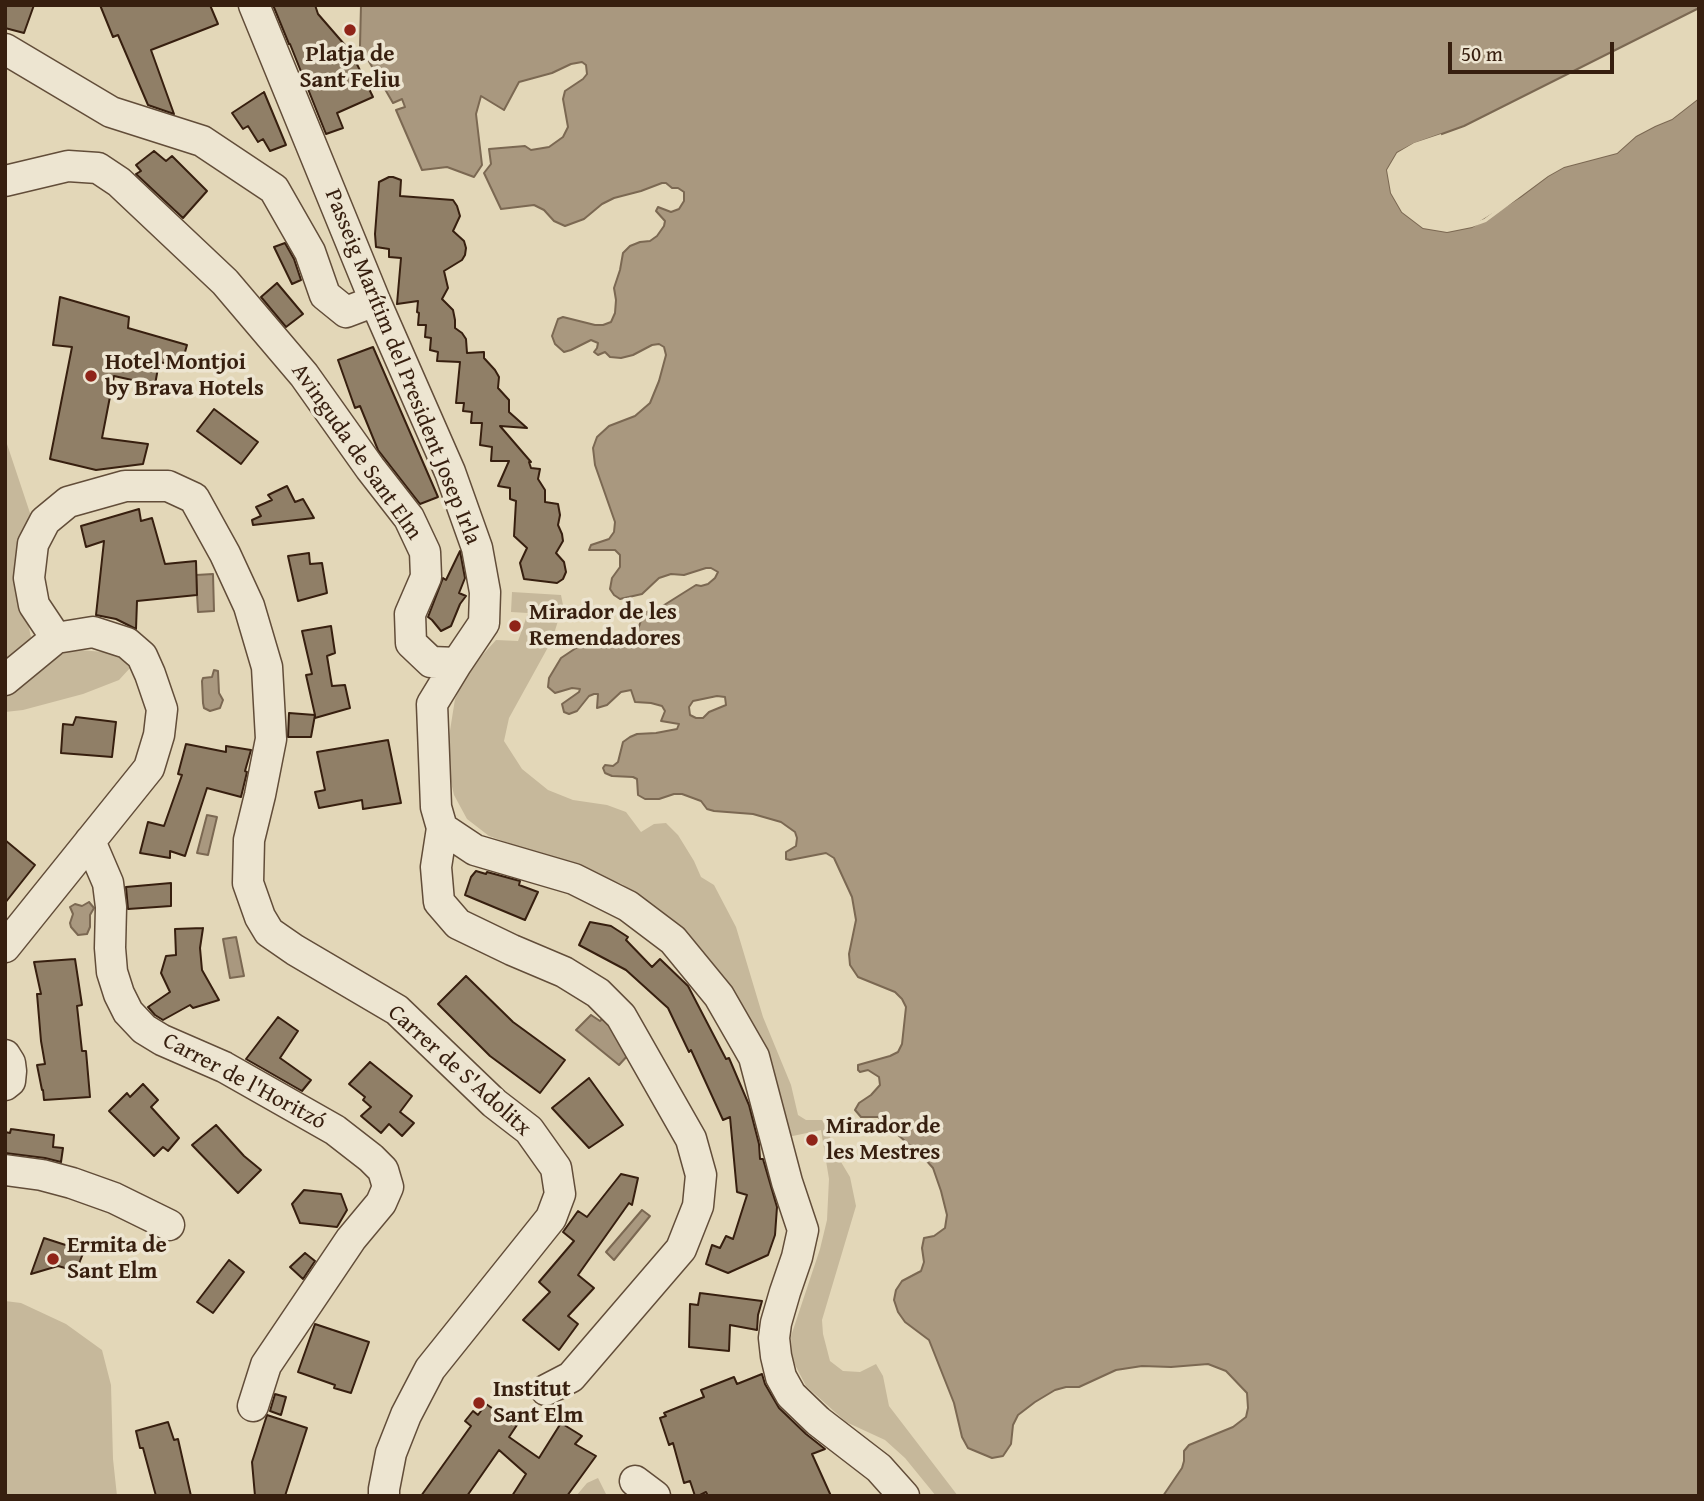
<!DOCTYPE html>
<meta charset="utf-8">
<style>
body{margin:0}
#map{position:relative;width:1704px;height:1501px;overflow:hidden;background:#e3d7b8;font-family:"Gentium Book Plus",serif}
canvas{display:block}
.frame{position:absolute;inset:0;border:7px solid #371f0f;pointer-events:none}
.scale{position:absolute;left:1448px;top:42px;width:166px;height:32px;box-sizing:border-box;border:4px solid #371f0f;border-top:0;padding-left:9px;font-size:21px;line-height:24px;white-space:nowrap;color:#371f0f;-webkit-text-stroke:5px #ede5d1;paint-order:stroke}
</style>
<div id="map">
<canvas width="1704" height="1501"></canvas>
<div class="frame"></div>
<div class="scale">50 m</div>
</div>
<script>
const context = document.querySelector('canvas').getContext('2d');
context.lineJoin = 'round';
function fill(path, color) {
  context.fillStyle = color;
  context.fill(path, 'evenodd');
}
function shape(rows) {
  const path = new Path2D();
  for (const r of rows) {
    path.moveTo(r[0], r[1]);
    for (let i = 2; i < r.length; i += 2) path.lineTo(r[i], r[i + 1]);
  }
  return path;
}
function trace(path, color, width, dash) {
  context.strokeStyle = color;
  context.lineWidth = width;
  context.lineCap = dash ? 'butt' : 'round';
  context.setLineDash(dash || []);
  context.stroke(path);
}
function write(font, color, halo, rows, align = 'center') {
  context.font = font + ' "Gentium Book Plus",serif';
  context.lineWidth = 7;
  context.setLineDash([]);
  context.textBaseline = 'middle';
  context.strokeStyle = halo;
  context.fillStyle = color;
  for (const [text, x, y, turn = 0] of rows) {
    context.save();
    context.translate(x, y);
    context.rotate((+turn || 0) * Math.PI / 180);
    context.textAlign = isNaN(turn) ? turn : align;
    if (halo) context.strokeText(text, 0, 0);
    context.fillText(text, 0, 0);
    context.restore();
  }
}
const green = shape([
 [5,438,31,516,25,610,31,637,79,650,117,653,130,668,119,680,83,694,23,710,5,712],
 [512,592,561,595,563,605,552,640,509,718,504,741,522,769,548,790,573,800,607,805,626,812,641,832,654,824,666,823,678,835,694,861,701,877,714,885,736,927,763,1017,791,1085,798,1115,806,1120,822,1120,827,1129,838,1157,850,1177,856,1206,822,1320,823,1334,830,1361,843,1371,860,1372,876,1364,883,1376,889,1406,958,1496,936,1496,905,1458,885,1440,846,1422,806,1386,792,1359,791,1336,820,1249,827,1220,829,1179,821,1130,788,1137,773,1078,727,980,681,928,622,884,489,836,467,819,454,795,451,782,449,737,455,699,468,671,496,640,518,641,528,613,511,612],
 [5,1301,21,1303,66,1324,102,1350,111,1385,113,1459,117,1496,5,1496],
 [598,1478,606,1494,605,1496,576,1496,587,1483]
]);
const water = shape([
 [361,5,1699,5,1699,8,1464,126,1414,144,1397,153,1387,170,1391,193,1402,212,1423,228,1447,232,1472,227,1520,197,1548,176,1564,167,1617,153,1636,136,1655,126,1672,119,1699,98,1699,1496,1163,1496,1182,1468,1184,1461,1184,1451,1189,1445,1233,1427,1246,1417,1248,1408,1247,1393,1226,1371,1208,1364,1171,1367,1142,1366,1116,1370,1079,1387,1066,1387,1055,1390,1035,1402,1018,1415,1013,1425,1011,1444,1003,1456,992,1458,968,1448,962,1437,954,1403,929,1340,905,1322,898,1312,894,1300,896,1290,902,1281,921,1271,924,1262,922,1248,924,1238,934,1236,945,1228,947,1215,941,1191,933,1168,925,1159,878,1117,861,1117,855,1110,859,1103,871,1095,880,1085,879,1077,868,1070,860,1072,858,1070,858,1065,890,1056,898,1052,902,1044,906,1007,902,999,895,992,858,977,850,965,849,954,856,920,852,897,834,858,826,853,790,860,786,859,786,852,796,846,797,838,795,832,781,822,753,814,714,811,707,809,701,801,682,794,674,794,659,799,645,799,638,795,637,779,633,777,612,776,605,773,603,768,605,765,613,766,618,762,623,742,630,737,637,734,656,733,677,729,679,724,661,721,665,711,662,706,651,703,635,702,631,690,621,692,607,705,597,708,598,694,594,694,589,696,577,711,569,714,564,712,562,704,579,692,580,689,572,688,555,693,548,687,549,678,561,658,585,642,588,635,594,636,600,639,606,646,612,646,637,633,643,614,651,610,661,607,696,585,701,586,708,584,715,578,718,572,711,568,706,568,684,575,671,574,659,578,642,594,620,599,614,595,610,589,612,578,620,567,620,555,615,550,589,550,591,545,609,539,614,532,615,522,595,465,593,448,597,437,609,426,635,416,650,403,659,381,666,355,664,347,659,344,652,345,633,355,621,358,610,357,605,352,598,355,594,352,597,348,598,343,591,340,571,350,564,352,555,344,552,336,558,319,563,317,595,325,603,325,611,322,615,313,616,300,614,288,620,270,623,253,630,246,640,242,650,241,657,236,664,226,665,221,656,211,658,207,671,212,679,209,684,201,684,192,678,188,672,188,666,183,662,183,641,191,614,198,602,204,584,219,565,226,554,221,544,210,534,205,501,209,484,173,491,164,489,149,525,146,531,150,549,147,563,137,568,127,563,99,565,91,583,79,587,74,586,65,582,62,571,64,552,73,519,82,504,110,481,96,476,114,482,165,474,177,447,167,422,170,396,110,405,107,402,99,393,103,360,46,361,5],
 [717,696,725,697,726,705,709,712,703,718,696,718,690,715,689,707,693,701,717,696],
 [213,574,214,611,198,612,196,575,213,574],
 [214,670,218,671,219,693,223,700,220,708,210,711,204,708,203,703,202,681,203,678,212,677,214,670],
 [207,815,217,817,208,855,197,853,207,815],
 [89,902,94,908,90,915,90,927,87,934,78,935,71,927,70,923,73,914,70,907,75,904,82,906,89,902],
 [236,937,244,976,230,978,223,939,236,937],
 [591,1015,600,1021,603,1018,617,1031,629,1054,619,1065,576,1030,591,1015],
 [642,1210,650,1216,614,1260,606,1252,642,1210]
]);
const pier = shape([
 [1699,95,1699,98,1672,119,1655,126,1636,136,1617,153,1564,167,1548,176,1486,222,1472,227,1447,232,1423,228,1402,212,1391,193,1387,170,1397,153,1414,143,1441,134,1442,138,1415,147,1399,156,1391,170,1395,192,1405,210,1424,225,1447,228,1471,224,1484,219,1546,173,1563,164,1615,150,1634,133,1653,123,1671,116]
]);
const building = shape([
 [5,5,34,5,24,33,5,28,5,5],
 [100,5,210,5,218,24,151,50,174,114,148,105,118,35,113,37,100,5],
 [273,5,315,5,318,14,351,52,373,97,337,113,343,128,326,134,290,44,289,44,273,5],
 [264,92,286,145,270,151,263,139,258,142,248,126,243,129,232,113,264,92],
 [154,151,166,161,172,156,207,191,183,218,136,174,141,171,136,165,154,151],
 [389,177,393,177,401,180,400,196,453,200,457,206,460,216,453,231,464,241,466,248,465,255,462,260,444,271,448,288,442,299,453,310,455,320,455,328,462,333,466,339,467,353,484,352,484,358,495,370,499,377,498,388,509,400,509,412,527,428,500,426,531,462,529,462,531,468,540,469,538,479,545,490,545,502,558,504,560,515,558,525,562,534,563,541,556,553,564,562,566,572,563,579,557,583,524,579,520,563,527,548,514,536,516,501,510,499,510,488,498,486,509,461,491,461,492,447,480,445,482,423,471,423,472,412,463,411,464,403,456,403,460,362,437,361,438,352,430,350,431,338,425,337,426,325,418,325,419,313,417,312,418,301,397,304,401,258,389,257,389,249,376,247,375,234,379,182,389,177],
 [285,243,294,259,301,280,292,284,274,247,285,243],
 [277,283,303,314,286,327,261,297,277,283],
 [60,297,129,317,128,328,187,345,181,366,159,362,155,385,114,376,102,438,148,444,143,464,96,470,50,459,72,347,53,345,60,297],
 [373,347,438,497,420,504,378,450,360,406,355,408,338,360,373,347],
 [214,409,258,442,241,464,197,431,214,409],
 [287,486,295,502,303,499,314,518,253,525,252,520,261,516,256,507,272,500,268,495,287,486],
 [139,509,141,521,152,518,165,564,196,561,197,595,137,601,136,629,116,619,96,615,104,541,86,547,81,526,139,509],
 [460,551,465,578,459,593,466,596,460,604,451,626,441,631,432,620,428,617,443,578,446,580,460,551],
 [309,553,310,564,322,563,327,593,298,601,288,556,309,553],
 [331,626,335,653,327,656,332,686,345,685,350,708,315,718,315,715,311,737,288,737,289,713,315,715,306,675,312,674,302,631,331,626],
 [76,717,116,722,112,757,61,753,63,724,73,725,76,717],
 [388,740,401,803,363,809,362,800,319,808,315,792,325,790,317,752,388,740],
 [186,744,226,752,226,746,251,750,245,771,247,772,241,797,207,788,185,856,170,851,170,858,140,853,148,822,164,826,182,775,178,774,186,744],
 [5,840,35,865,5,903,5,840],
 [476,871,486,874,487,872,520,881,519,885,538,892,525,920,465,895,471,877,476,871],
 [171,883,171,906,128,909,126,887,171,883],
 [590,922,611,926,628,937,626,940,652,967,660,959,688,986,726,1059,729,1058,749,1105,759,1144,760,1159,763,1159,777,1207,775,1235,768,1255,728,1273,706,1264,712,1245,720,1248,726,1236,733,1239,747,1195,737,1192,730,1117,723,1120,691,1050,689,1052,668,1008,626,970,579,945,590,922],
 [203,928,200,948,202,970,219,1000,193,1008,190,1005,163,1020,155,1015,148,1007,170,992,161,973,166,956,176,955,175,929,203,928],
 [75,959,82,1005,77,1006,82,1051,86,1051,90,1097,44,1100,43,1090,42,1090,37,1065,45,1064,41,1041,37,994,41,994,34,962,75,959],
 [466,976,513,1022,565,1060,540,1093,490,1056,438,1004,466,976],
 [278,1017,298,1031,280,1058,311,1080,302,1091,246,1059,278,1017],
 [370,1062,412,1096,400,1112,414,1123,402,1136,389,1124,381,1133,361,1116,371,1107,363,1100,365,1097,349,1084,370,1062],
 [589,1078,623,1125,589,1148,552,1108,589,1078],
 [143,1084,158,1100,151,1107,179,1138,168,1151,163,1147,154,1156,109,1111,127,1093,130,1097,143,1084],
 [216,1125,244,1156,261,1170,238,1193,192,1145,216,1125],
 [11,1129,54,1135,53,1147,63,1148,61,1162,45,1158,5,1153,5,1132,10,1133,11,1129],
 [621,1174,638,1178,632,1205,629,1203,578,1275,594,1288,568,1316,578,1324,559,1350,523,1320,550,1292,539,1282,574,1241,563,1232,578,1211,587,1217,621,1174],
 [304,1190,341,1194,347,1210,337,1227,300,1223,292,1204,304,1190],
 [44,1238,84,1251,76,1271,58,1266,31,1274,44,1238],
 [305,1253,315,1261,303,1279,290,1267,305,1253],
 [229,1260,244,1272,213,1313,197,1302,229,1260],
 [700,1293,762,1301,758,1315,757,1330,730,1325,729,1351,689,1347,690,1304,698,1305,700,1293],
 [315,1324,369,1342,351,1393,334,1388,335,1385,298,1372,315,1324],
 [762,1374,765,1384,779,1408,806,1434,825,1449,812,1454,831,1496,708,1496,706,1492,698,1496,695,1496,690,1481,684,1483,673,1443,669,1445,660,1418,666,1416,664,1413,704,1397,701,1390,734,1377,737,1384,762,1374],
 [275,1394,286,1397,281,1415,270,1411,275,1394],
 [486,1404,517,1425,509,1437,539,1458,561,1423,582,1436,575,1444,596,1456,567,1496,512,1496,526,1474,499,1450,467,1496,421,1496,471,1426,465,1421,473,1411,478,1415,486,1404],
 [267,1415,307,1428,285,1496,255,1496,252,1462,267,1415],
 [168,1422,174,1440,178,1439,191,1496,156,1496,143,1448,140,1448,136,1431,168,1422]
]);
const minor = shape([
 [254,5,375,301,450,472,477,548,485,592,484,623,457,663,432,704,436,807,442,828,475,850,574,879,628,906,673,940,719,996,754,1057,787,1182,803,1230,797,1257,785,1292,776,1323,774,1338,776,1356,781,1377,791,1395,818,1421,879,1468,904,1496],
 [5,49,111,112,202,141,274,189,310,252,325,295,346,312,375,301],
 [5,181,68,166,98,168,119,182,225,282,304,375,370,468,409,518,425,552,426,577,410,614,411,643,431,662,457,663],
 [56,638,34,605,29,578,33,544,45,521,68,502,125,486,168,486,194,498,225,554,249,606,267,667,271,739,260,795,249,840,248,883,260,917,269,932,295,950,397,1010,494,1103,529,1130,556,1168,560,1194,551,1218,430,1369,406,1415,391,1453,384,1489,384,1496],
 [5,680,56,638,93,632,127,643,142,656,150,674,162,709,159,735,149,768,5,947],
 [442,828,436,867,439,902,458,924,512,950,564,972,598,993,621,1016,691,1139,701,1175,698,1206,681,1249,571,1377,546,1390],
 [90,841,108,883,111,907,110,948,112,972,119,994,128,1012,144,1029,162,1040,224,1067,335,1130,371,1158,383,1170,388,1187,381,1203,351,1239,266,1365,253,1406],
 [5,1055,10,1063,11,1071,10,1081,5,1085],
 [5,1170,42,1175,72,1183,114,1198,169,1225],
 [635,1481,655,1496]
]);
const markers = [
 [350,30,7,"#8f2418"],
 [91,376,7,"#8f2418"],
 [515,626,7,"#8f2418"],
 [812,1140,7,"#8f2418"],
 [53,1259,7,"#8f2418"],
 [479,1403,7,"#8f2418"]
];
const poiNames = [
 ["Platja de",350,55,"center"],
 ["Sant Feliu",350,81,"center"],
 ["Hotel Montjoi",105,363],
 ["by Brava Hotels",105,389],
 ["Mirador de les",529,613],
 ["Remendadores",529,639],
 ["Mirador de",826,1127],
 ["les Mestres",826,1153],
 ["Ermita de",67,1246],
 ["Sant Elm",67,1272],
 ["Institut",493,1390],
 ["Sant Elm",493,1416]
];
const streetNames = [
 ["Passeig Marítim del President Josep Irla",402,367,68],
 ["Avinguda de Sant Elm",356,452,55],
 ["Carrer de S'Adolitx",459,1071,42],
 ["Carrer de l'Horitzó",244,1082,28]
];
fill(green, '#c6b89b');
fill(water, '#a9987f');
trace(water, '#7b6852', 2);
fill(pier, '#e3d7b8');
fill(building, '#907f67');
trace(building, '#371f0f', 2);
trace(minor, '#624d39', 33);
trace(minor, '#ede5d1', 30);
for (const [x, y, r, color] of markers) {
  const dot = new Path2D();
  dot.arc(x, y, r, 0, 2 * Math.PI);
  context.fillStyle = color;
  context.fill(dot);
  trace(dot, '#ede5d1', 2.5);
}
write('bold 23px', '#371f0f', '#ede5d1', poiNames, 'left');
write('23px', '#371f0f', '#ede5d1', streetNames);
</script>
